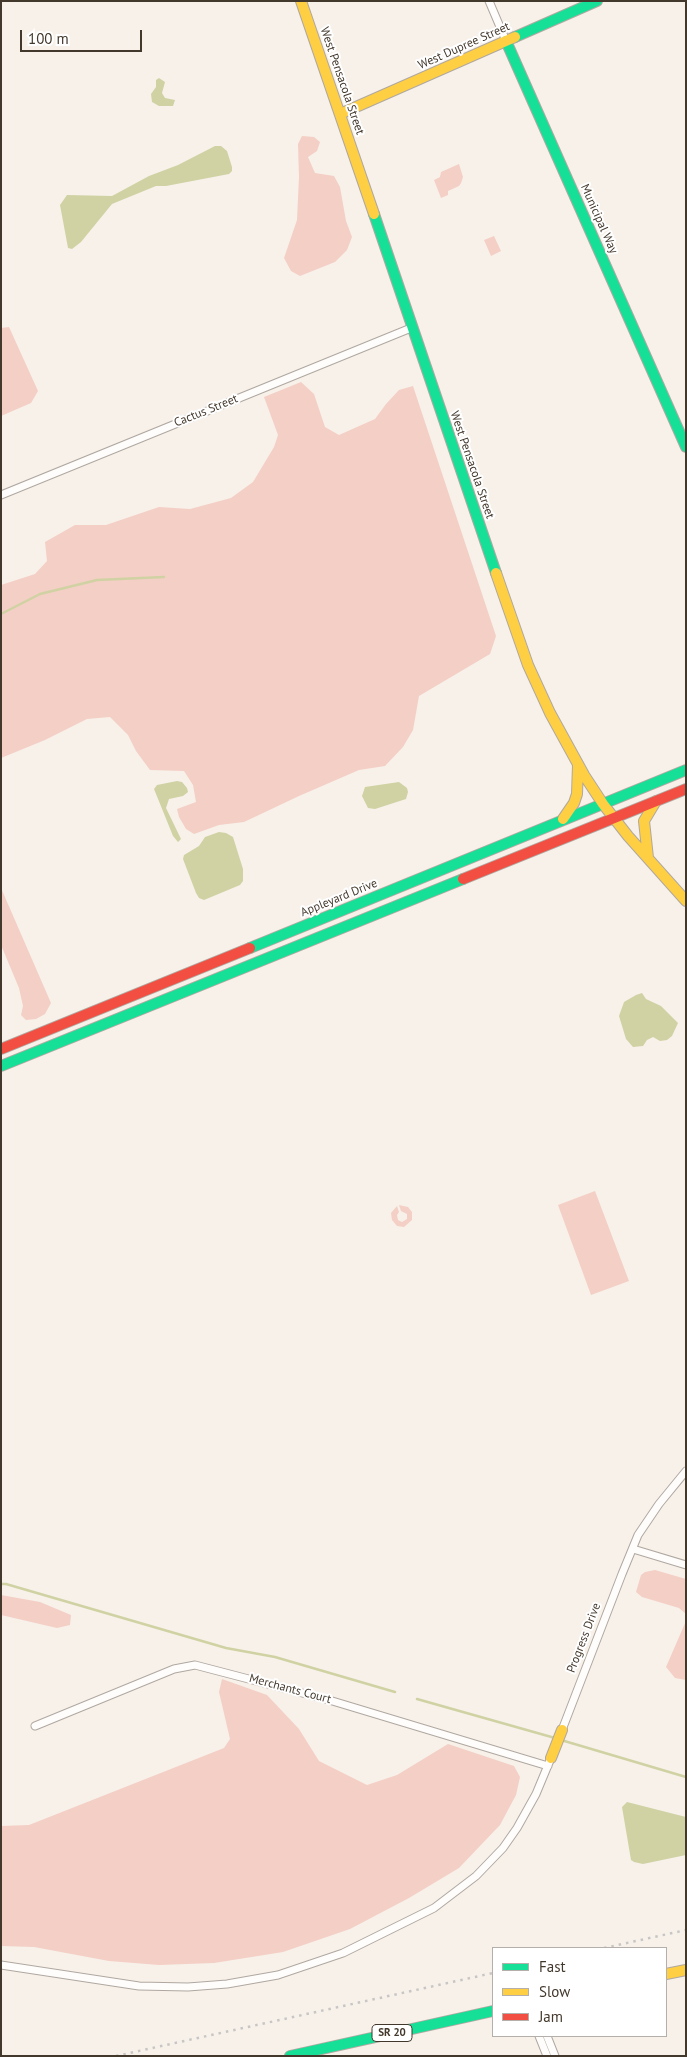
<!DOCTYPE html>
<style>
body{margin:0}
#map{position:relative;width:687px;height:2057px;overflow:hidden;background:#f7f1ea;font-family:"PT Sans",sans-serif}
canvas{display:block}
.frame{position:absolute;inset:0;border:2px solid #43382c;pointer-events:none}
.legend{position:absolute;left:492px;top:1947px;width:175px;height:90px;box-sizing:border-box;background:#fff;border:1px solid #b4afab;margin:0;padding:6px 9px;list-style:none;font-size:15px;color:#43382c}
.legend li{display:flex;align-items:center;gap:10px;height:25px}
.legend b{width:25px;border:1px solid #b4afab}
.scale{position:absolute;left:20px;top:30px;width:122px;height:22px;box-sizing:border-box;border:2px solid #43382c;border-top:0;padding-left:6px;font-size:15px;line-height:18px;white-space:nowrap;color:#43382c;-webkit-text-stroke:4px #fff;paint-order:stroke}
</style>
<div id="map">
<canvas width="687" height="2057"></canvas>
<div class="frame"></div>
<ul class="legend">
<li><b style="height:6px;background:#16e098"></b>Fast</li>
<li><b style="height:6px;background:#ffcf43"></b>Slow</li>
<li><b style="height:6px;background:#f24e42"></b>Jam</li>
</ul>
<div class="scale">100 m</div>
</div>
<script>
const context = document.querySelector('canvas').getContext('2d');
context.lineJoin = 'round';
function fill(path, color) {
  context.fillStyle = color;
  context.fill(path, 'evenodd');
}
function shape(rows) {
  const path = new Path2D();
  for (const r of rows) {
    path.moveTo(r[0], r[1]);
    for (let i = 2; i < r.length; i += 2) path.lineTo(r[i], r[i + 1]);
  }
  return path;
}
function trace(path, color, width, dash) {
  context.strokeStyle = color;
  context.lineWidth = width;
  context.lineCap = dash ? 'butt' : 'round';
  context.setLineDash(dash || []);
  context.stroke(path);
}
function write(font, color, halo, rows, align = 'center') {
  context.font = font + ' "PT Sans",sans-serif';
  context.lineWidth = 4;
  context.setLineDash([]);
  context.textBaseline = 'middle';
  context.strokeStyle = halo;
  context.fillStyle = color;
  for (const [text, x, y, turn = 0] of rows) {
    context.save();
    context.translate(x, y);
    context.rotate((+turn || 0) * Math.PI / 180);
    context.textAlign = isNaN(turn) ? turn : align;
    if (halo) context.strokeText(text, 0, 0);
    context.fillText(text, 0, 0);
    context.restore();
  }
}
const green = shape([
 [302,136,314,137,320,142,317,151,308,157,315,173,334,176,340,187,346,221,352,237,347,250,335,262,300,276,291,271,284,258,297,220,299,177,298,144],
 [459,164,463,177,461,183,459,186,448,191,448,195,441,198,434,180,440,177,441,172],
 [494,236,501,251,491,256,484,240],
 [9,327,38,391,31,403,1,416,1,328],
 [301,382,314,394,325,427,339,435,375,419,386,404,399,390,413,386,496,636,490,654,419,696,413,730,403,747,385,766,359,770,299,796,244,822,219,825,194,834,186,829,179,817,177,809,196,802,193,785,184,771,150,770,136,751,128,735,110,717,87,719,45,740,1,758,1,585,35,574,47,561,45,542,75,525,106,525,159,507,190,509,231,498,253,482,274,447,278,435,264,397],
 [1,888,51,1003,45,1014,36,1019,26,1020,21,1015,23,1006,19,988,1,945],
 [595,1191,629,1281,591,1295,558,1205],
 [399,1205,408,1207,412,1212,412,1220,404,1227,397,1226,392,1220,391,1213,397,1206,399,1212,397,1215,398,1220,402,1222,407,1219,407,1214,401,1211],
 [655,1570,686,1579,686,1614,679,1608,642,1597,636,1592,641,1575,645,1572],
 [1,1595,40,1602,71,1615,70,1625,57,1628,1,1615],
 [686,1621,686,1680,675,1678,666,1667],
 [222,1679,267,1695,299,1729,319,1761,367,1785,397,1775,448,1744,514,1766,520,1777,516,1795,500,1825,459,1868,409,1898,350,1929,283,1952,214,1963,159,1965,109,1961,34,1947,1,1946,1,1826,29,1825,224,1748,230,1739,219,1692]
]);
const water = shape([
 [159,78,165,82,162,93,165,98,175,100,173,106,159,106,152,102,151,94,156,87,156,80],
 [215,146,221,146,227,151,232,167,232,171,229,174,166,186,156,186,112,204,81,242,72,249,68,248,60,205,67,195,112,196,149,176,178,165],
 [177,781,182,782,187,788,188,792,183,796,169,799,166,808,181,839,178,842,173,836,154,789,157,785],
 [399,782,407,788,408,792,406,799,375,809,368,808,362,796,365,787],
 [219,832,226,833,233,837,243,869,243,881,240,885,204,900,199,898,196,893,183,859,184,855,199,846,205,837],
 [642,993,646,999,661,1006,678,1023,672,1036,667,1040,660,1041,653,1037,647,1040,643,1046,633,1047,626,1039,619,1016,624,1002,636,995],
 [627,1802,686,1817,686,1855,643,1864,634,1862,631,1860,622,1807]
]);
const stream = shape([
 [1,614,40,594,97,580,164,577],
 [1,1584,6,1584,226,1648,275,1657,395,1692],
 [417,1699,555,1738],
 [561,1740,686,1777]
]);
const street = shape([
 [489,1,506,41],
 [1,495,411,328],
 [633,1549,686,1565],
 [35,1726,174,1669,195,1665,329,1700,548,1766],
 [562,1730,622,1574,638,1535,659,1504,686,1471],
 [1,1965,139,1986,188,1987,227,1984,278,1975,343,1953,434,1908,476,1876,503,1848,517,1828,536,1794,551,1758],
 [539,2036,547,2056],
 [547,2036,555,2056]
]);
const fast = shape([
 [515,37,597,1],
 [506,41,686,447],
 [374,214,496,573],
 [250,948,686,770],
 [1,1066,463,879],
 [290,2056,493,2011]
]);
const slow = shape([
 [301,1,374,214],
 [340,114,515,37],
 [496,573,528,665,550,713,584,775,603,804,628,836,686,901],
 [563,819,574,803,577,794,578,765],
 [648,858,644,821,656,801],
 [551,1758,562,1730],
 [666,1974,686,1970]
]);
const jam = shape([
 [463,879,686,789],
 [1,1049,250,948]
]);
const rail = shape([
 [604,1948,686,1930],
 [116,2056,493,1973]
]);
const shields = [
 [392,2033,40]
];
const shieldNames = [
 ["SR 20",392,2033]
];
const streetNames = [
 ["West Dupree Street",464,46,-24],
 ["West Pensacola Street",342,81,71],
 ["Municipal Way",599,219,66],
 ["Cactus Street",206,411,-22],
 ["West Pensacola Street",472,465,71],
 ["Appleyard Drive",339,898,-22],
 ["Progress Drive",584,1638,-69],
 ["Merchants Court",290,1689,15]
];
fill(green, '#f4cfc5');
fill(water, '#d0d2a3');
trace(stream, '#d0d2a3', 2.5);
trace(street, '#b0a8a0', 9);
trace(fast, '#b0a8a0', 12);
trace(slow, '#b0a8a0', 12);
trace(jam, '#b0a8a0', 12);
trace(street, '#fefdfc', 7);
trace(fast, '#16e098', 10);
trace(slow, '#ffcf43', 10);
trace(jam, '#f24e42', 10);
trace(rail, '#c8c6c4', 2.5, [2.5, 5]);
for (const [x, y, w] of shields) {
  const box = new Path2D();
  box.roundRect(x - w / 2, y - 8.5, w, 17, 4);
  context.fillStyle = '#fff';
  context.fill(box);
  trace(box, '#43382c', 1);
}
write('bold 11px', '#43382c', null, shieldNames);
write('12px', '#43382c', '#fff', streetNames);
</script>
